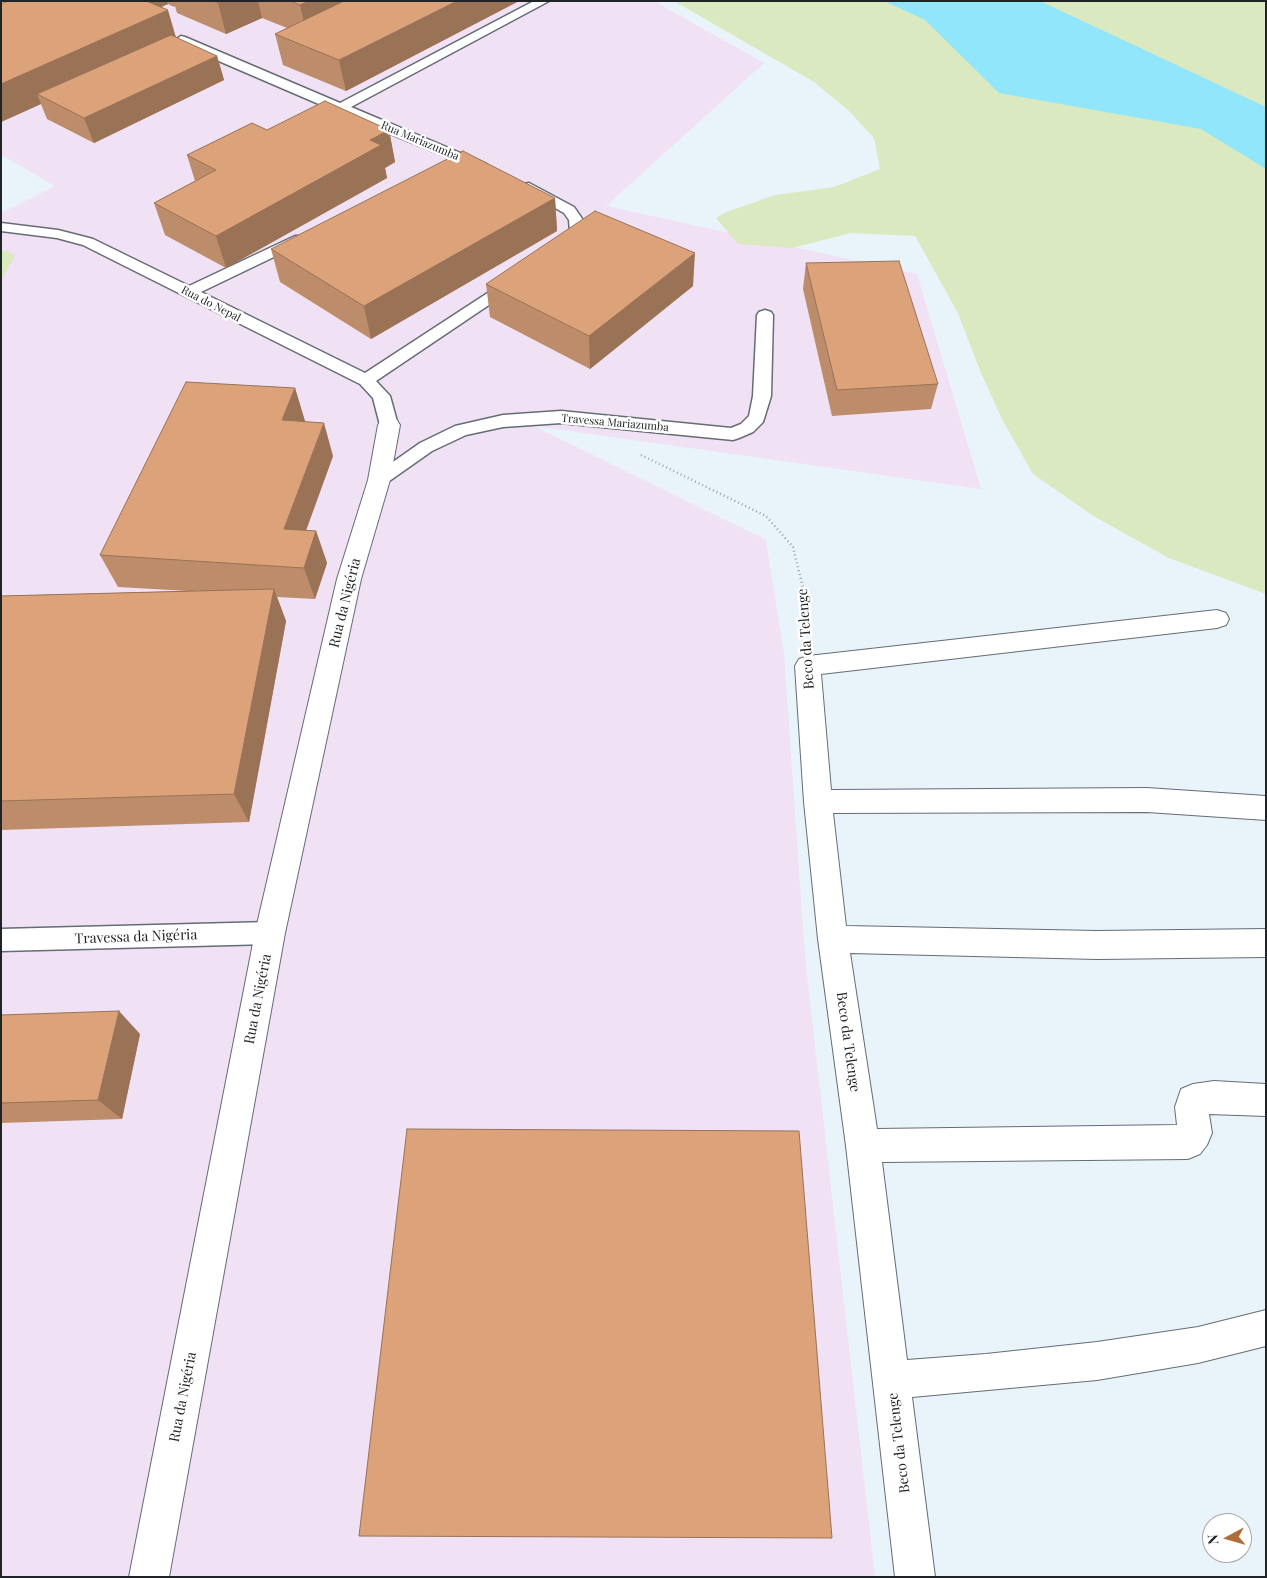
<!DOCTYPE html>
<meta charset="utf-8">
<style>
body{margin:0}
#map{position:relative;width:1267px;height:1578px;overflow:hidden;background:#e9f3fa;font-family:"Playfair Display",serif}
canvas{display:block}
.frame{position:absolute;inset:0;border:2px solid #202426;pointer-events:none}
.north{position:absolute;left:1202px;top:1513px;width:50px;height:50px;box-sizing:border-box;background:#fff;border:1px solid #a6a7a8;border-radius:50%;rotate:264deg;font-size:14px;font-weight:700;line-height:20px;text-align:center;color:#202426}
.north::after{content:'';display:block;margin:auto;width:18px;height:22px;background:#af6e38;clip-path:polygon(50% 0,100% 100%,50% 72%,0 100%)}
</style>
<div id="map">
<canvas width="1267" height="1578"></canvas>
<div class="frame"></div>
<div class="north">N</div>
</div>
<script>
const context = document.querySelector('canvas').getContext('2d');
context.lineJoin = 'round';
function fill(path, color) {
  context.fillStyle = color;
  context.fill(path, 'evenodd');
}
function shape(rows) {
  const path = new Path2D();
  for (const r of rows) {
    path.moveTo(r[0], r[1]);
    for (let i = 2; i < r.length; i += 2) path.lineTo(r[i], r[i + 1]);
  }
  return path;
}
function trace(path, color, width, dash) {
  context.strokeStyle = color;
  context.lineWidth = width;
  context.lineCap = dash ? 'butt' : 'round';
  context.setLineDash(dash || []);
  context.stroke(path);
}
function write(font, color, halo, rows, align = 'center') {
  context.font = font + ' "Playfair Display",serif';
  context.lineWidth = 5;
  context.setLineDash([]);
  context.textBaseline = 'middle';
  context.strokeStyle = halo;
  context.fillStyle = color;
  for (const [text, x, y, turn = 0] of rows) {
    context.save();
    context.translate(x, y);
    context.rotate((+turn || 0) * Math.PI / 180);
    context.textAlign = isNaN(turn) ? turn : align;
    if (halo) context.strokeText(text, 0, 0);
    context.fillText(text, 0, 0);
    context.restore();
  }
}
const industrial = shape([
 [1,1,654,1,764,63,606,206,917,274,981,489,534,426,766,540,784,654,805,957,875,1577,1,1577,1,213,55,186,1,155]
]);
const green = shape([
 [674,1,1266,1,1266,594,1169,558,1095,517,1033,474,1002,419,981,373,958,313,915,236,851,233,792,248,738,244,716,218,724,213,775,195,834,187,880,169,874,138,848,110,814,82],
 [1,250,8,251,15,256,1,281]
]);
const water = shape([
 [884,1,1040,1,1266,107,1266,169,1201,129,999,93,925,20]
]);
const pathFar1 = shape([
 [641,455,766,516,793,547,803,588]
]);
const path = shape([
 [803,587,806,634]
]);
const lane = shape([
 [534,1,549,1,351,107,486,164,488,167,486,170,481,171,335,111,177,43,175,40,181,36,185,37,340,103,534,1],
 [529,183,574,207,583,220,584,233,573,251,564,255,559,253,556,250,562,245,570,233,569,220,564,213,524,190,522,187,524,184,529,183],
 [1,223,58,230,93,239,189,286,295,236,305,236,307,239,305,242,201,292,365,373,506,281,518,281,520,284,376,381,390,396,398,425,395,429,389,431,383,429,380,425,373,398,360,384,83,245,57,238,1,231,1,223],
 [765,310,771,312,773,315,771,396,763,422,753,432,739,438,733,440,561,423,503,427,466,435,432,451,385,484,379,486,373,484,370,480,373,476,420,443,455,426,503,415,561,411,731,428,741,424,749,416,753,396,757,315,759,312,765,310],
 [270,922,279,925,282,933,279,941,270,944,1,951,1,929,270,922]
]);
const street = shape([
 [389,418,397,420,400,425,390,480,361,579,285,933,169,1577,129,1577,255,933,337,579,368,480,378,425,381,420,389,418],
 [1217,610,1226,613,1229,619,1226,625,1217,628,821,674,831,790,1147,788,1266,796,1266,820,1147,812,833,813,846,926,1097,931,1266,929,1266,957,1097,959,850,953,877,1129,1177,1125,1175,1107,1181,1089,1193,1084,1214,1081,1266,1084,1266,1116,1209,1114,1212,1133,1207,1145,1200,1154,1188,1159,882,1162,907,1360,986,1354,1097,1342,1198,1327,1266,1310,1266,1346,1198,1363,1097,1380,912,1397,935,1577,895,1577,846,1146,818,939,804,802,795,666,799,659,808,656,1217,610]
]);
const wall = shape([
 [8,1,519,1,346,91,283,65,275,34,287,28,262,18,226,34,177,13,175,6,174,7,168,4,161,7,176,38,217,56,224,80,94,143,47,119,41,104,1,122,1,4],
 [267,130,389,130,395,162,385,168,387,178,226,268,165,235,154,203,195,181,187,155],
 [555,198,557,231,371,339,280,282,271,249],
 [806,263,938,384,931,409,832,416,803,289],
 [486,284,693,286,590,369,490,317],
 [295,388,305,422,333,456,306,530,316,531,327,563,315,599,277,597,286,621,249,822,1,830,1,596,188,591,118,587,100,555],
 [1,1015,140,1034,122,1119,1,1123]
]);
const shadedWall = shape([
 [149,1,167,1,168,4,152,11],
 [223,1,258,1,262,18,226,34,218,3],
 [309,1,379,1,307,36,300,5],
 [457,1,519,1,346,91,339,60],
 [168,10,177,41,37,94,41,104,1,122,1,84],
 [217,56,224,80,94,143,84,118],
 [389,130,395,162,385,168,387,178,226,268,216,236,370,140],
 [555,198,557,231,371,339,364,306],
 [695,253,693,286,590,369,589,336],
 [295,388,305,421,292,453,282,420],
 [324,423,333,456,295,561,284,529],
 [316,531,327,563,315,599,304,568],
 [274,589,286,621,249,822,234,794],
 [119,1011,140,1034,122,1119,98,1100]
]);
const building = shape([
 [8,1,146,1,168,10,1,84,1,4,8,1],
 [213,1,223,1,218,3,213,1],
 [290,1,309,1,300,5,290,1],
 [344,1,457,1,339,60,275,34,344,1],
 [171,35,217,56,84,118,37,94,171,35],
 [325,101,389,130,370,140,381,145,216,236,154,203,216,170,187,155,252,123,267,130,325,101],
 [463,151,555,198,364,306,271,249,463,151],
 [595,211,695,253,589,336,486,284,595,211],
 [899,261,938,384,837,390,806,263,899,261],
 [186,382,295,388,282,420,324,423,284,529,316,531,304,568,100,555,186,382],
 [274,589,234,794,1,801,1,596,274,589],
 [119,1011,98,1100,1,1103,1,1015,119,1011],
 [407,1129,799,1131,832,1538,359,1536,407,1129]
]);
const farStreetnames = [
 ["Rua Mariazumba",420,141,23],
 ["Rua do Nepal",211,304,27],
 ["Travessa Mariazumba",615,423,5]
];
const streetNames = [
 ["Rua da Nigéria",345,603,-76],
 ["Beco da Telenge",806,639,-94],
 ["Travessa da Nigéria",136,937,-2],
 ["Rua da Nigéria",258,999,-79],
 ["Beco da Telenge",848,1042,82],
 ["Rua da Nigéria",183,1397,-79],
 ["Beco da Telenge",899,1443,-97]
];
fill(industrial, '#f1e1f4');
fill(green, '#dae9c0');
fill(water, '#91e6fb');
trace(lane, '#656d74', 3);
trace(street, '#656d74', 2);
trace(pathFar1, '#9ba3a8', 2.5, [1, 3]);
trace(path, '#9ba3a8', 3, [1, 4]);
fill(lane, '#fff');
fill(street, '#fff');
fill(wall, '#bd8c6a');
fill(shadedWall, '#9a7256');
fill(building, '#dca37b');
trace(building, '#9a7256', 1);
write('11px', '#202426', '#fff', farStreetnames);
write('14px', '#202426', '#fff', streetNames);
</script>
